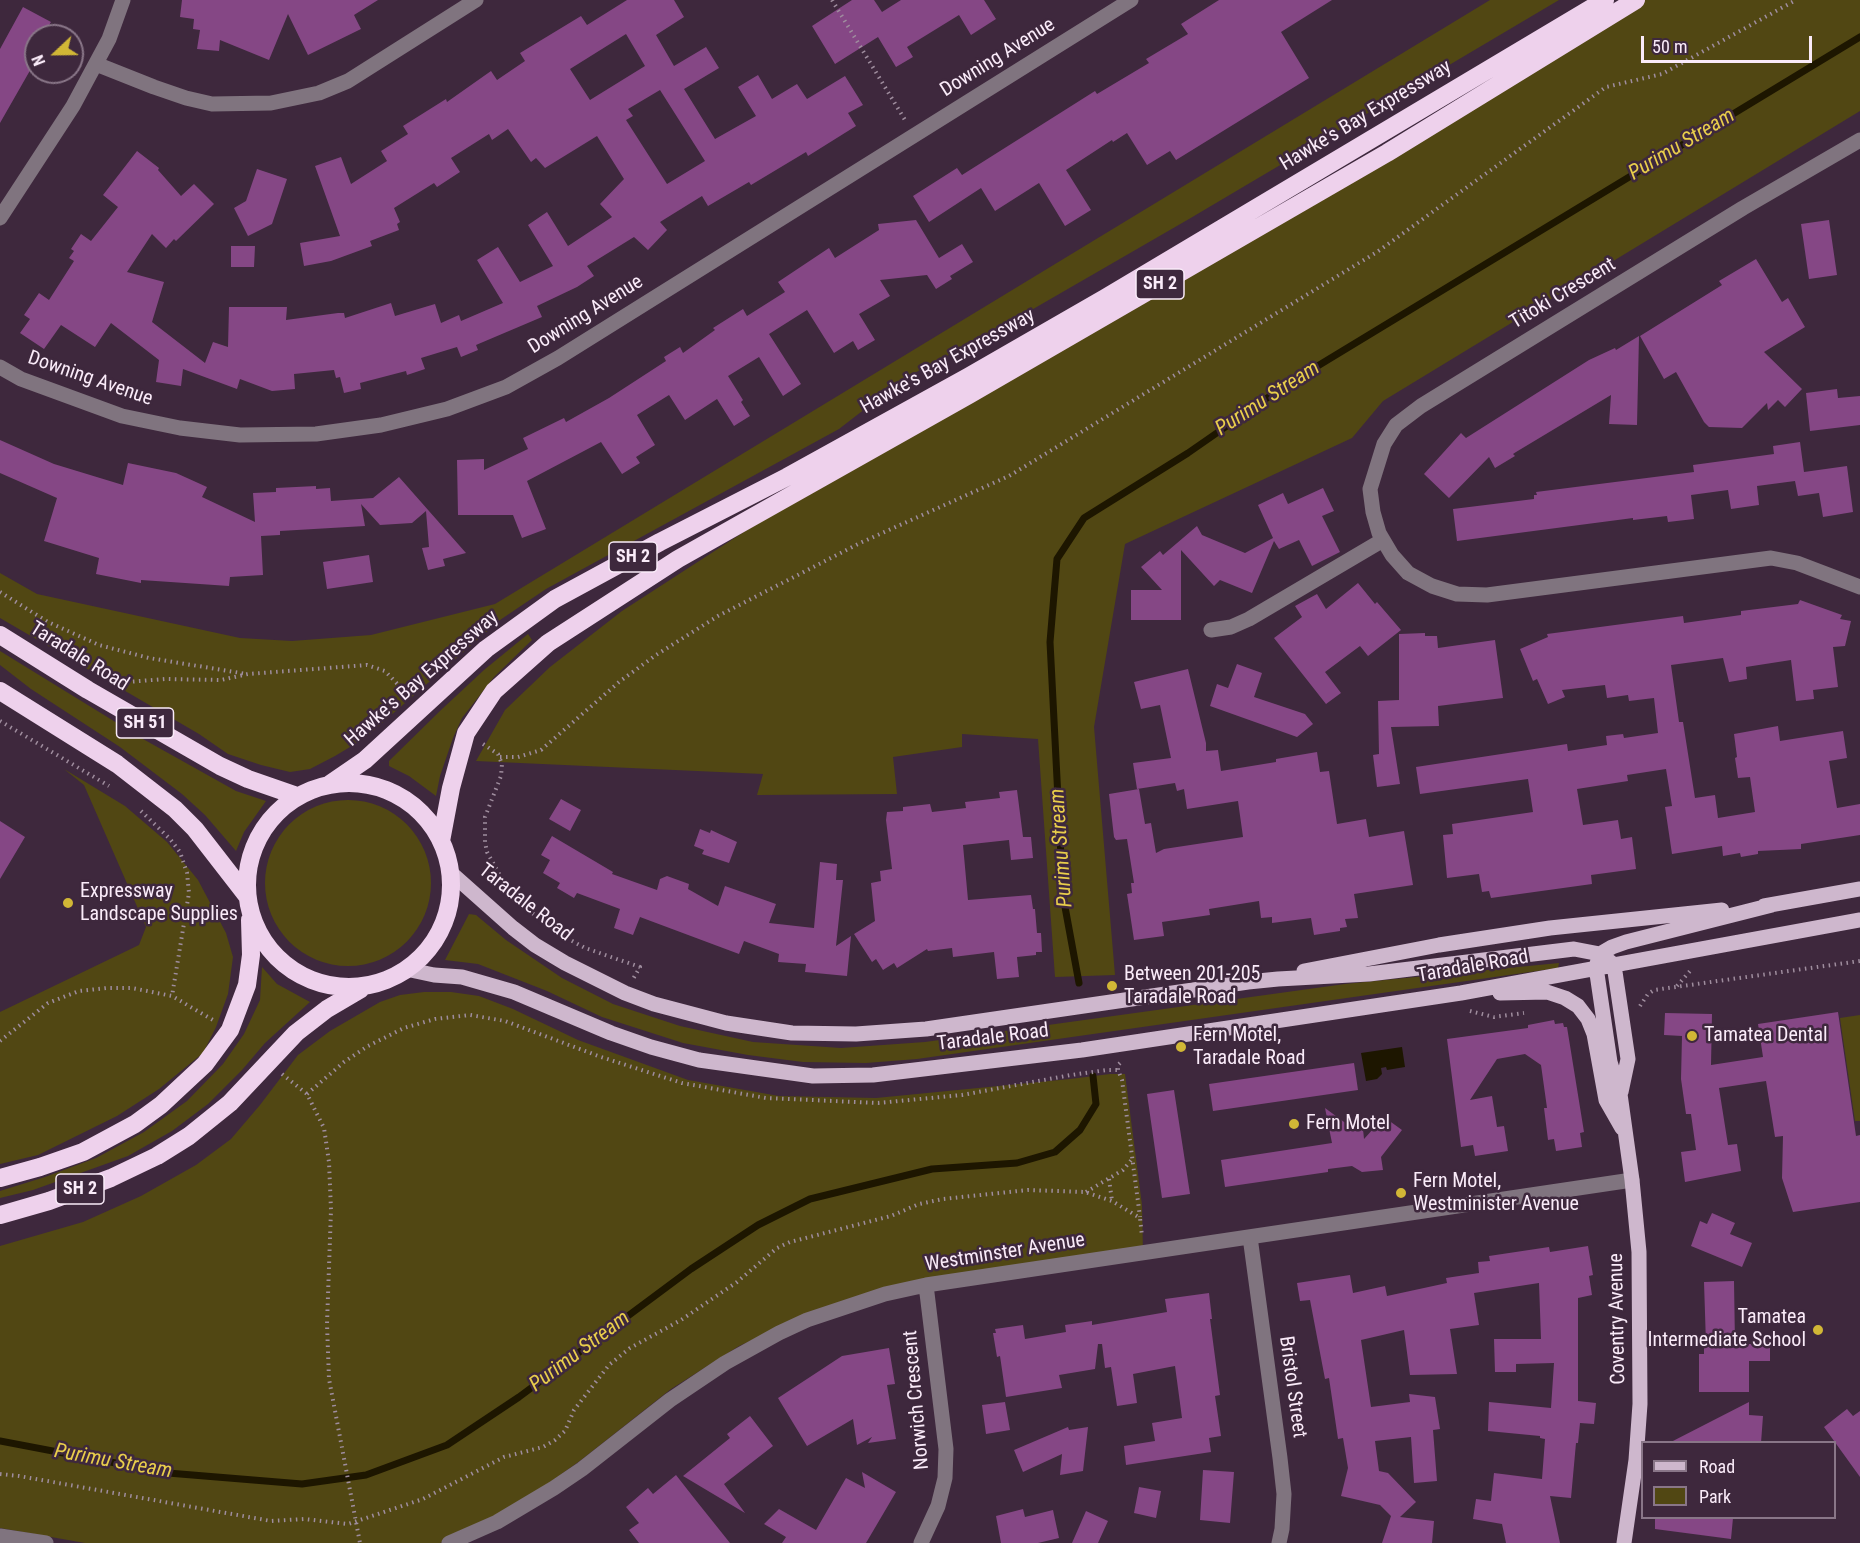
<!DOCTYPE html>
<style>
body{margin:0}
#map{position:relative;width:1860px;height:1543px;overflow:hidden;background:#3e283d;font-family:"Roboto Condensed",sans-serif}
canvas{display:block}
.legend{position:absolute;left:1641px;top:1441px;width:195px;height:78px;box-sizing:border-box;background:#3e283d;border:2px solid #897688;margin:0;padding:8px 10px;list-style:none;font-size:18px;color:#faebf9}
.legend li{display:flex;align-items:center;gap:12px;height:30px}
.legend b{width:30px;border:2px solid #897688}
.north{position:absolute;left:24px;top:24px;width:60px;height:60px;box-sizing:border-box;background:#3e283d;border:2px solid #897688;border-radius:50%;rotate:248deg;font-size:16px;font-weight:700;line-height:24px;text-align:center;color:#faebf9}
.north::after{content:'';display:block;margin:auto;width:21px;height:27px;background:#d1b736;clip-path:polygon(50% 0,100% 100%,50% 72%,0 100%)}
.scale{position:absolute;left:1641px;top:36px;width:171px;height:27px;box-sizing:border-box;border:3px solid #faebf9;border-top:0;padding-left:8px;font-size:18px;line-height:21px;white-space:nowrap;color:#faebf9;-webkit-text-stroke:4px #3e283d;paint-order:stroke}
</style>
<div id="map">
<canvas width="1860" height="1543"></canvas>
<ul class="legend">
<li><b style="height:8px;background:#ceb7cd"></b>Road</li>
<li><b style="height:16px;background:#514713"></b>Park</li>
</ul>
<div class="north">N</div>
<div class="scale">50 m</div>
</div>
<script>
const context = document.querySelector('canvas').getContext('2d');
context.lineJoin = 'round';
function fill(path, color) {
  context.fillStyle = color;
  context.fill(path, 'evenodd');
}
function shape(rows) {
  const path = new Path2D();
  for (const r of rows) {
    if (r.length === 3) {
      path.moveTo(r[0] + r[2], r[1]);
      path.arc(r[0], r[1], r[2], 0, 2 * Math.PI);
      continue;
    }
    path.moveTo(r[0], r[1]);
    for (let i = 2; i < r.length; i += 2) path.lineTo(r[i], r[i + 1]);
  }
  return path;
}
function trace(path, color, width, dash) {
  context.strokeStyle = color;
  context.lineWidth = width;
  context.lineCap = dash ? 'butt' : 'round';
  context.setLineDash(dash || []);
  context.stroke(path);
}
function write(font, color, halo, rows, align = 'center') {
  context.font = font + ' "Roboto Condensed",sans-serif';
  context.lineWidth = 5;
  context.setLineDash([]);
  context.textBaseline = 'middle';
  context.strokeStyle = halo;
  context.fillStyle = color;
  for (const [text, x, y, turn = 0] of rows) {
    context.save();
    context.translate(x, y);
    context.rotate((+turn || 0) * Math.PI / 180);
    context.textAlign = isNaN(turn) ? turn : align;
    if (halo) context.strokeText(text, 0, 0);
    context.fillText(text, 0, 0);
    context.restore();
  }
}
const green = shape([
 [1490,0,1559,0,1189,219,1002,327,905,378,839,429,546,589,500,620,365,738,335,756,310,769,290,772,261,765,228,754,199,734,0,618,0,573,37,594,240,638,292,641,371,635,495,604],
 [1640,0,1860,0,1860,111,1383,401,1352,438,1125,544,1094,727,1115,975,1055,977,1038,739,962,734,962,747,893,757,897,794,757,795,763,774,476,761,505,710,550,667,622,611,764,519],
 [528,634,532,640,494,677,462,718,453,738,440,776,436,796,409,776,389,766,389,761,441,710,484,670],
 [0,651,143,739,236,791,266,801,244,832,236,851,205,815,182,794,120,747,31,689,0,665],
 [64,769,125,806,167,842,198,880,226,933,233,957,228,994,216,1027,203,1053,159,1089,117,1116,38,1155,0,1164,0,1012,139,945,146,927,84,785],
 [348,883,83],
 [469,914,476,915,506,940,562,978,613,1004,680,1026,753,1042,841,1048,925,1042,1345,984,1559,963,1558,968,917,1059,866,1063,803,1062,748,1055,683,1043,602,1017,547,991,478,964,445,960],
 [262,967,277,984,310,1002,265,1043,242,1070,208,1104,172,1131,128,1156,33,1190,0,1198,0,1191,45,1177,96,1158,144,1132,187,1101,223,1064,244,1034,260,1000],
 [424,992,451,992,479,996,513,1009,578,1040,688,1080,779,1096,876,1098,1070,1079,1110,1074,1125,1074,1142,1205,1143,1253,812,1313,739,1346,671,1389,581,1460,511,1510,453,1538,440,1543,85,1543,0,1528,0,1246,83,1222,141,1196,196,1165,231,1139,260,1105,298,1055,330,1031,380,1002,400,995],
 [1860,1015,1860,1121,1855,1121,1840,1018]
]);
const water = shape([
 [1402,1047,1405,1067,1387,1070,1386,1067,1381,1068,1382,1074,1377,1079,1366,1081,1361,1053]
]);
const stream = shape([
 [1079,983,1063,896,1050,642,1057,559,1084,518,1188,453,1283,387,1860,37],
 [0,1441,168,1473,302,1484,366,1475,447,1445,519,1397,691,1269,758,1225,810,1199,932,1169,1017,1163,1055,1152,1080,1130,1096,1104,1093,1076]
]);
const building = shape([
 [182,0,378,0,354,15,361,29,308,55,288,14,269,60,220,40,219,51,197,49,200,30,193,29,194,19,180,17],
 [627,0,674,0,684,17,656,35,674,66,706,47,719,68,684,89,715,139,756,116,738,87,758,75,772,99,797,84,807,99,845,76,863,105,848,113,856,126,808,156,806,152,751,185,749,182,708,206,702,196,660,222,667,230,648,250,634,237,587,266,594,276,577,287,537,306,542,317,476,345,478,350,461,357,457,347,421,358,425,369,407,375,406,371,360,383,361,389,344,393,340,377,336,378,334,370,294,374,295,389,272,391,240,379,237,389,183,369,181,386,156,382,159,360,111,323,95,347,61,325,44,349,20,333,30,319,24,315,39,293,49,300,74,261,69,258,74,251,71,249,81,234,91,241,118,207,103,195,137,151,159,168,158,170,181,196,194,184,214,204,176,241,174,239,166,248,152,234,127,272,164,282,152,322,205,363,213,342,228,347,229,307,287,307,286,320,338,313,344,313,345,318,391,303,395,316,435,304,441,323,459,315,461,321,503,303,477,260,498,247,520,282,553,266,528,225,547,212,568,246,612,217,600,204,624,179,597,136,545,168,536,158,531,162,508,129,492,140,489,134,451,158,460,172,437,187,434,183,394,208,400,222,397,224,399,230,370,241,372,246,331,261,304,266,300,243,340,236,315,166,341,157,351,184,387,161,381,151,408,134,403,126,446,99,447,102,491,71,497,80,525,61,520,53,581,16,587,25],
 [626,34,645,66,590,100,570,69],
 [660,90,705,161,667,184,626,120,633,116,628,109],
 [852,0,874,0,882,12,901,0,984,0,996,19,971,35,959,15,907,47,913,57,896,67,878,37,835,64,812,26],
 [1219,0,1332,0,1281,32,1309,78,1176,160,1170,151,1147,165,1127,133,1113,142,1112,140,1066,170,1091,210,1065,226,1039,183,995,211,981,188,929,222,913,196,957,168,962,175,1095,91,1097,94,1149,63,1146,59,1188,34,1181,24],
 [23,7,51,22,43,36,36,36,36,60,0,123,0,49],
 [257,169,287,179,272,224,248,236,234,208,246,201],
 [916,220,939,258,962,244,973,262,950,276,952,279,936,289,927,275,880,280,890,296,859,314,875,340,858,350,853,341,834,353,807,310,769,334,801,384,783,396,759,357,728,376,743,400,741,402,750,416,734,426,717,399,685,420,669,395,637,415,655,445,636,457,640,463,622,474,601,442,527,481,546,529,522,538,513,515,458,515,457,460,484,459,484,470,528,449,523,438,564,418,566,422,609,398,666,361,664,357,680,347,683,353,715,330,713,328,743,309,747,316,785,292,778,282,829,248,835,258,879,230,878,224],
 [1829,220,1837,275,1809,279,1801,224],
 [231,246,255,246,254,267,231,267],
 [1756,259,1782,302,1788,298,1805,327,1764,352,1802,389,1785,407,1778,400,1768,410,1767,403,1742,428,1709,427,1704,422,1676,372,1664,379,1640,336,1722,285,1719,281],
 [1639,336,1637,425,1609,424,1611,395,1516,452,1513,454,1515,456,1495,468,1489,457,1449,498,1424,474,1461,433,1466,438,1589,360,1615,348,1616,350],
 [1837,389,1838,398,1860,396,1860,425,1810,431,1806,393],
 [0,440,54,464,123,485,128,463,176,473,207,487,202,497,255,522,253,493,276,492,276,488,316,486,316,489,330,488,331,501,373,498,399,477,466,553,443,559,445,566,428,570,422,548,429,547,426,511,412,523,380,525,361,504,365,526,280,531,280,535,261,536,263,575,230,577,229,586,141,580,141,583,96,574,99,558,44,541,57,498,0,473],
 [1800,442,1804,472,1847,466,1853,512,1823,517,1819,493,1798,496,1795,481,1757,486,1759,505,1731,509,1728,490,1691,495,1694,519,1668,522,1667,516,1633,520,1633,518,1457,541,1453,509,1534,499,1534,495,1537,495,1536,492,1694,472,1693,465,1774,454,1773,446],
 [1323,488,1334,511,1322,516,1340,552,1312,566,1299,540,1279,549,1274,541,1252,593,1220,580,1214,586,1181,550,1181,620,1131,620,1131,590,1162,590,1141,567,1160,551,1163,555,1197,526,1202,535,1245,553,1273,538,1258,505,1283,493,1288,504],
 [369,555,373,582,327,589,323,562],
 [1358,583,1375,604,1377,602,1401,630,1368,656,1360,646,1325,672,1341,693,1326,704,1274,638,1302,617,1295,606,1317,594,1326,609],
 [1800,600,1842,615,1840,619,1851,621,1845,646,1833,647,1838,687,1813,690,1814,699,1796,701,1791,660,1746,667,1747,679,1729,682,1723,658,1671,665,1679,722,1683,722,1695,798,1715,795,1718,818,1755,812,1750,777,1738,778,1735,758,1737,757,1734,734,1778,726,1780,741,1843,731,1847,758,1829,761,1837,808,1860,804,1860,835,1801,844,1801,849,1758,851,1758,854,1741,857,1740,853,1723,856,1722,846,1672,854,1665,807,1672,806,1666,769,1627,775,1628,781,1577,789,1583,825,1618,820,1621,839,1632,837,1636,869,1591,875,1592,884,1491,898,1489,891,1482,892,1479,874,1447,878,1443,835,1453,834,1452,824,1533,812,1528,779,1420,794,1416,767,1567,744,1568,751,1607,745,1606,736,1623,734,1624,738,1658,733,1654,698,1629,701,1628,695,1607,698,1605,685,1562,690,1565,697,1548,704,1537,679,1533,681,1520,649,1548,637,1547,634,1683,616,1684,623,1741,615,1741,611,1798,604],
 [1425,633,1425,636,1437,636,1438,648,1495,640,1503,698,1438,706,1439,726,1391,727,1400,784,1377,787,1373,755,1379,754,1378,701,1399,700,1399,634],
 [1237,664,1262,673,1254,697,1305,714,1313,724,1297,737,1210,706,1217,684,1228,688],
 [1188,669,1206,743,1206,751,1218,750,1221,771,1276,762,1276,759,1317,752,1320,772,1329,771,1337,824,1366,819,1369,837,1404,831,1413,885,1354,894,1358,918,1345,919,1347,927,1340,928,1340,931,1314,935,1311,918,1272,923,1272,917,1261,918,1259,901,1209,909,1210,915,1162,922,1164,936,1134,940,1127,894,1132,893,1131,883,1134,883,1127,839,1116,840,1114,837,1109,794,1139,789,1145,824,1151,823,1156,853,1164,849,1243,837,1238,801,1187,809,1184,789,1177,791,1175,783,1137,789,1133,763,1171,758,1160,705,1141,709,1134,682],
 [1017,790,1023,837,1031,837,1033,858,1011,860,1009,840,963,845,968,900,1031,895,1033,909,1035,909,1037,933,1041,933,1042,952,1036,952,1036,955,1017,957,1019,977,997,979,994,952,953,957,952,948,928,951,927,949,897,968,894,963,883,970,876,959,872,962,854,934,875,921,871,883,881,881,880,871,892,869,886,820,887,812,903,811,903,807,930,804,932,812,966,808,965,802,1000,798,999,792],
 [561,799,581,810,570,831,549,819],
 [0,821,25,837,0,879],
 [700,829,710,833,711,830,737,842,729,863,702,854,704,850,694,846],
 [552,836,613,872,612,874,657,890,660,879,667,876,689,884,688,889,718,906,725,886,776,904,769,923,814,928,820,862,837,864,836,880,843,880,836,946,851,936,847,976,805,972,806,964,778,962,779,954,744,941,739,954,640,917,633,935,614,928,620,909,577,893,574,898,557,888,560,883,543,873,550,860,541,855],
 [1838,1012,1856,1136,1860,1135,1860,1202,1793,1212,1782,1178,1783,1136,1775,1137,1766,1081,1719,1088,1728,1145,1737,1144,1741,1171,1685,1182,1681,1152,1696,1150,1691,1114,1686,1114,1681,1079,1682,1036,1664,1035,1665,1013,1712,1014,1711,1065,1763,1057,1758,1024],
 [1554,1020,1555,1024,1563,1023,1564,1027,1567,1027,1584,1132,1580,1133,1582,1147,1556,1151,1554,1139,1548,1140,1544,1108,1547,1108,1541,1065,1525,1054,1497,1059,1470,1100,1492,1096,1497,1127,1504,1126,1508,1151,1475,1156,1473,1145,1461,1147,1447,1039,1528,1028,1528,1025],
 [1354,1063,1358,1090,1213,1111,1209,1084],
 [1174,1090,1190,1194,1162,1198,1147,1094],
 [1325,1108,1355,1130,1363,1129,1364,1139,1384,1117,1402,1130,1381,1157,1383,1170,1362,1172,1352,1166,1328,1169,1328,1172,1225,1187,1221,1160,1332,1143],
 [1712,1213,1735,1223,1730,1234,1752,1243,1742,1267,1691,1246,1700,1221,1707,1224],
 [1588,1246,1593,1275,1589,1276,1592,1295,1578,1298,1578,1401,1596,1403,1594,1424,1580,1423,1578,1443,1576,1443,1571,1498,1550,1496,1560,1543,1506,1543,1502,1524,1473,1519,1476,1499,1491,1501,1494,1473,1542,1479,1545,1439,1540,1438,1540,1436,1488,1431,1489,1402,1551,1408,1554,1363,1516,1364,1516,1372,1495,1372,1494,1339,1541,1339,1539,1283,1474,1293,1479,1325,1450,1329,1457,1374,1410,1375,1404,1330,1361,1340,1371,1407,1410,1402,1409,1394,1435,1397,1440,1429,1433,1430,1437,1481,1414,1483,1411,1437,1375,1441,1379,1471,1388,1473,1416,1502,1400,1517,1434,1521,1432,1543,1382,1543,1391,1516,1380,1505,1341,1496,1348,1468,1343,1438,1338,1439,1329,1378,1325,1379,1310,1300,1300,1301,1297,1283,1350,1275,1353,1293,1385,1286,1387,1296,1447,1283,1446,1278,1479,1273,1478,1262,1490,1261,1489,1256,1549,1247,1550,1252],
 [1734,1281,1735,1344,1770,1344,1770,1361,1749,1361,1749,1392,1699,1392,1699,1354,1704,1354,1704,1344,1706,1344,1704,1282],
 [1209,1293,1212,1319,1210,1319,1220,1395,1215,1396,1221,1436,1209,1438,1211,1452,1126,1465,1124,1446,1155,1441,1152,1423,1182,1418,1175,1366,1133,1374,1137,1403,1117,1406,1111,1367,1105,1368,1102,1344,1098,1344,1095,1369,1059,1375,1062,1388,1006,1397,1000,1356,997,1357,993,1333,996,1333,995,1329,1023,1325,1025,1339,1066,1332,1065,1325,1092,1321,1092,1325,1167,1312,1165,1299],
 [889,1348,895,1384,887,1385,896,1439,868,1443,872,1437,857,1445,853,1419,807,1446,778,1398,842,1356],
 [1005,1402,1010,1430,986,1434,982,1405],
 [1749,1402,1749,1415,1763,1416,1761,1443,1669,1443],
 [1847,1409,1853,1416,1860,1411,1860,1477,1824,1427],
 [750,1416,773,1446,724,1484,745,1513,683,1476,730,1438,727,1434],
 [1068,1427,1069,1430,1088,1427,1083,1471,1060,1475,1062,1454,1023,1472,1014,1450],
 [1203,1470,1234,1472,1230,1523,1200,1520],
 [862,1472,896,1492,866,1543,782,1543,786,1537,764,1524,779,1509,816,1530,846,1478,865,1488],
 [676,1475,694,1498,730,1543,639,1543,629,1530,639,1523,626,1507,648,1488,653,1494],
 [1139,1487,1161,1491,1156,1518,1134,1513],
 [1023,1509,1025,1517,1053,1510,1059,1538,1038,1543,1001,1543,996,1516],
 [1086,1511,1108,1521,1098,1543,1072,1543],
 [1655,1518,1733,1518,1731,1539,1655,1529]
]);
const path = shape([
 [832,0,905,120],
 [0,592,48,622,99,645,149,658,247,674],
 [115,683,165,679,221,680,248,674,367,665,385,671,407,694],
 [0,721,109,786],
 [483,744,498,754,502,764,501,776,485,817,485,842,487,852,513,899,565,937,585,948,640,967,633,979],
 [500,757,518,757,541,750,619,682,656,655,718,616,860,543,1009,476,1377,252,1606,87,1662,74,1796,0],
 [141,811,170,839,180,852,187,873,189,893,172,996],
 [1677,986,1690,971],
 [1640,1006,1648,994,1654,990,1860,961],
 [1470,1011,1494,1017,1524,1013],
 [0,1041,48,1003,79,991,107,988,132,988,172,996,213,1020],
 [1120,1063,1118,1065,1118,1070,1122,1080,1140,1217],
 [282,1074,307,1094,324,1128,329,1162,331,1210,327,1324,329,1379,360,1543],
 [307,1094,344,1062,368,1046,404,1028,435,1019,470,1015,505,1021,601,1057,682,1083,766,1098,878,1103,962,1095,1071,1075,1107,1070,1118,1070],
 [1109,1179,1112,1201],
 [1086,1192,1123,1170,1133,1158],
 [0,1474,19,1476,271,1521,304,1519,348,1524,423,1499,504,1457,543,1447,555,1440,565,1431,574,1410,609,1365,630,1348,681,1320,737,1282,777,1248,790,1242,891,1216,919,1204,943,1199,1028,1190,1085,1192,1112,1201,1140,1218,1142,1236]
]);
const minor = shape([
 [96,64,154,87,186,98,212,104,271,103,319,93,348,81,476,0],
 [1860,140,1743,208,1421,406,1396,425,1384,444,1370,489,1373,512,1379,533,1392,555,1408,573,1432,586,1457,594,1487,595,1771,558,1797,563,1860,587],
 [0,218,73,106,109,39,123,0],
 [0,367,21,379,122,416,180,428,240,435,316,434,381,425,447,409,506,387,558,358,1131,0],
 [1211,630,1231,627,1249,619,1383,540],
 [1250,1237,1280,1458,1284,1494,1282,1529,1279,1543],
 [0,1536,46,1543],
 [449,1543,497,1522,554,1488,582,1469,670,1400,725,1363,779,1333,807,1320,885,1294,926,1285,1632,1180],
 [921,1543,938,1506,945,1478,946,1449,926,1285]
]);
const major = shape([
 [450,872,513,928,535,945,565,963,625,993,654,1004,726,1023,792,1033,856,1034,926,1029,1248,982,1278,979,1369,974,1574,949,1600,954,1614,965],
 [1764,906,1860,889],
 [1614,965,1628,1059,1621,1092],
 [406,969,434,975,462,977,514,992,611,1033,651,1047,699,1060,813,1076,873,1075,1082,1050,1461,993,1860,920],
 [1304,971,1439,945,1550,928,1722,910],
 [1500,993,1547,992,1565,998,1578,1006,1588,1019,1594,1034,1606,1100,1622,1128],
 [1624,1543,1636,1460,1640,1404,1639,1252,1632,1180,1620,1094,1610,1062,1596,967,1600,954,1612,947,1626,942,1772,905]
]);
const highway = shape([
 [0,635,88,690,220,766,248,779,297,796],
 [0,691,117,764,175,809,195,829,247,896],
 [349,885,102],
 [330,784,365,760,486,649,555,599,660,542,787,477,968,377,1105,298,1605,0],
 [441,841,451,788,466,733,494,691,548,643,678,559,969,395,1387,153,1636,0],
 [0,1178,40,1167,83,1152,135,1124,161,1105,205,1064,230,1030,247,985,251,955,250,920],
 [0,1215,49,1201,111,1178,157,1156,189,1136,230,1103,296,1033,327,1009,361,989]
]);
const markers = [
 [68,903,6,"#d1b736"],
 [1112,986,6,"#d1b736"],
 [1692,1036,6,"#d1b736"],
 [1181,1047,6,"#d1b736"],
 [1294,1124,6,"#d1b736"],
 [1401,1193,6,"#d1b736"],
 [1818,1330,6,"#d1b736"]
];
const shields = [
 [1160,284,48],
 [633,557,48],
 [145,723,57],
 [80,1189,48]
];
const shieldNames = [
 ["SH 2",1160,284],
 ["SH 2",633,557],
 ["SH 51",145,723],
 ["SH 2",80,1189]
];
const streetNames = [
 ["Downing Avenue",998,58,-32],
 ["Hawke's Bay Expressway",1366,116,-31],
 ["Titoki Crescent",1563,294,-31],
 ["Downing Avenue",586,315,-32],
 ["Hawke's Bay Expressway",948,362,-29],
 ["Downing Avenue",90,379,19],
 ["Taradale Road",79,657,32],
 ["Hawke's Bay Expressway",422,679,-41],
 ["Taradale Road",525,903,38],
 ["Taradale Road",1473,967,-10],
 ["Taradale Road",993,1038,-7],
 ["Westminster Avenue",1005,1253,-9],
 ["Coventry Avenue",1618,1319,-91],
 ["Bristol Street",1292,1387,82],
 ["Norwich Crescent",917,1400,-95]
];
const poiNames = [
 ["Expressway",80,892],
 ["Landscape Supplies",80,915],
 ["Between 201-205",1124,975],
 ["Taradale Road",1124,998],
 ["Fern Motel,",1193,1036],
 ["Taradale Road",1193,1059],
 ["Tamatea Dental",1704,1036],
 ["Fern Motel",1306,1124],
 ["Fern Motel,",1413,1182],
 ["Westminister Avenue",1413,1205],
 ["Tamatea",1806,1318,"right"],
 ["Intermediate School",1806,1341,"right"]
];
const waterNames = [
 ["Purimu Stream",1682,145,-31],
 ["Purimu Stream",1268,399,-33],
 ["Purimu Stream",1062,848,-94],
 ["Purimu Stream",580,1352,-37],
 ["Purimu Stream",113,1462,10]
];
fill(green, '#514713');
fill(water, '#1d1600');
trace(stream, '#1d1600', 7);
fill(building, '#854785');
trace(path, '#9f8d9e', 4, [1.5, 4.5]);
trace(minor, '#80747f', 15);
trace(major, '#ceb7cd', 15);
trace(highway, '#eed1ec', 18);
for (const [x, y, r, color] of markers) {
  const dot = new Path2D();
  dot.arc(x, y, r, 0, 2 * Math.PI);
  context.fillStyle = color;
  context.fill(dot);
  trace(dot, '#3e283d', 2);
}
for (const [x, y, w] of shields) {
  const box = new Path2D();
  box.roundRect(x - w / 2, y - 15, w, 30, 4.5);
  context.fillStyle = '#3e283d';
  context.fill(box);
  trace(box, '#faebf9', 1.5);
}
write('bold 18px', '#faebf9', null, shieldNames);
write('20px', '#faebf9', '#3e283d', streetNames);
write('20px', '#faebf9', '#3e283d', poiNames, 'left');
write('italic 21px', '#e9ce4b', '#3e283d', waterNames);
</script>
